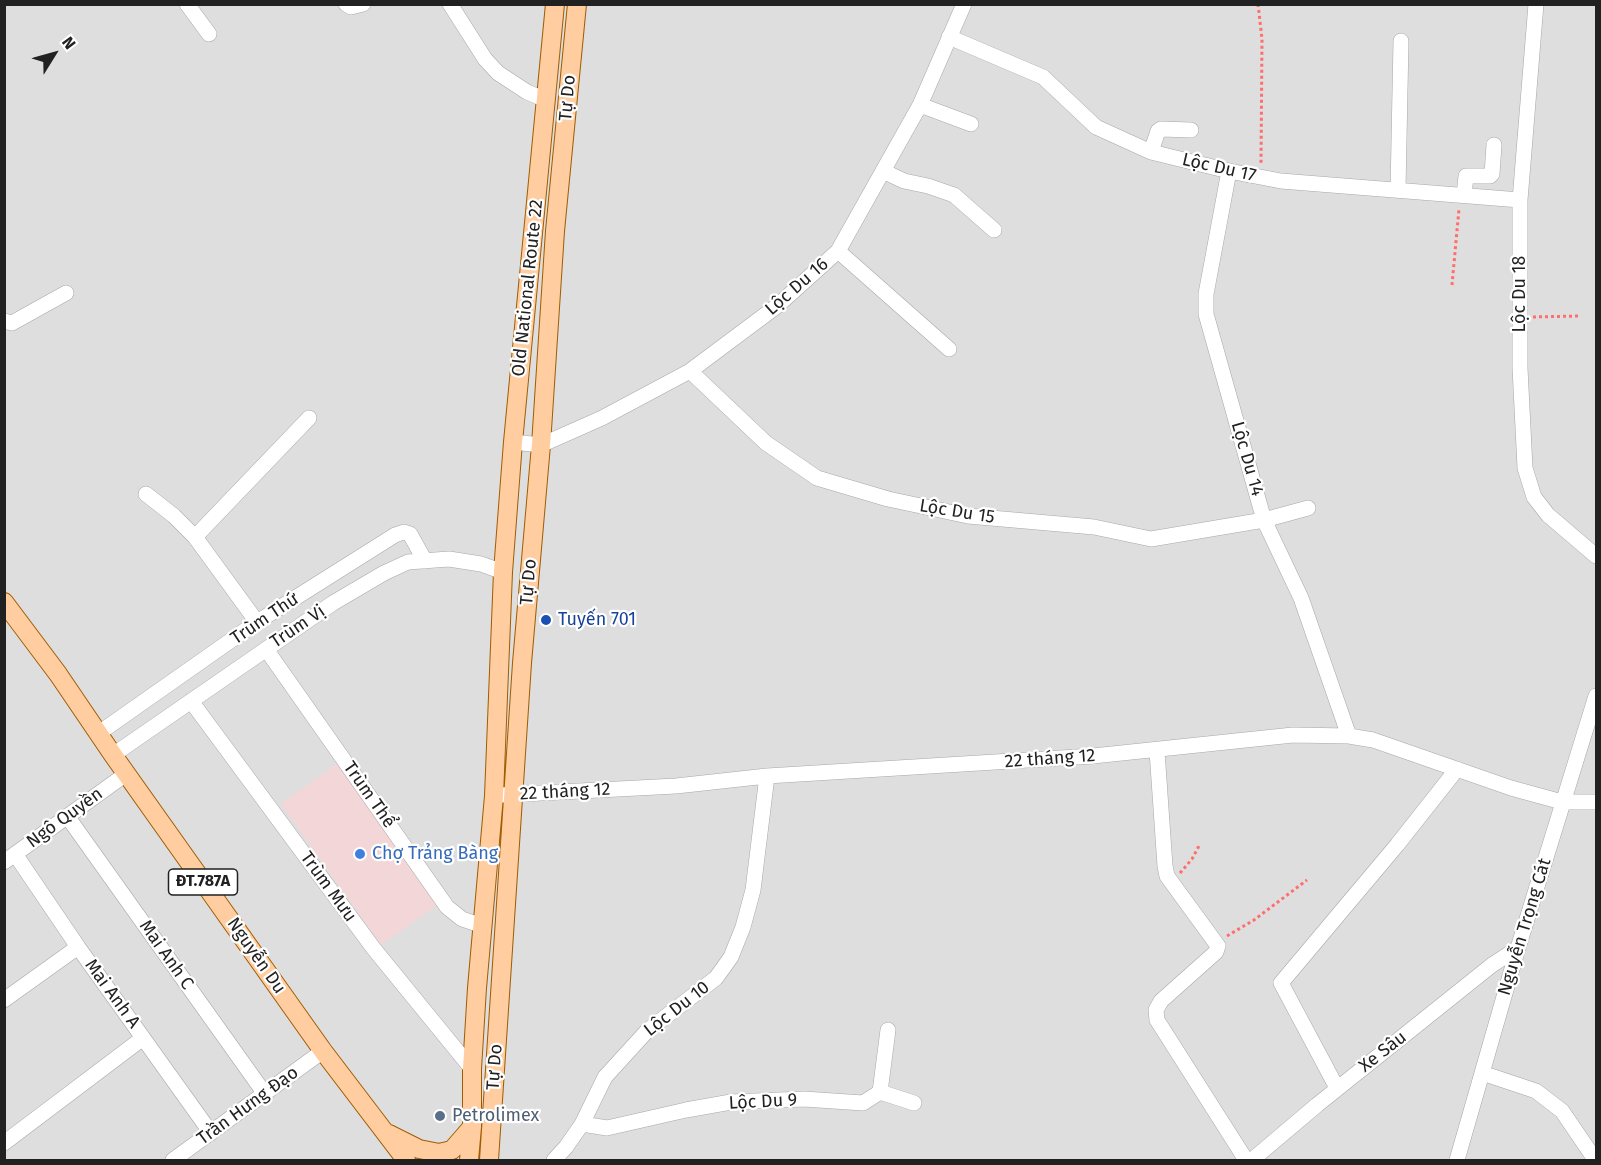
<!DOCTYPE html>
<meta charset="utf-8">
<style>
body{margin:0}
#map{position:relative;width:1601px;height:1165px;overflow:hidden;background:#f2eee8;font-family:"Fira Sans",sans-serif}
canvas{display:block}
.frame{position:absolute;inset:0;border:6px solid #212121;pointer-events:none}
.north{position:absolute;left:24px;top:24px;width:60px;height:60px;-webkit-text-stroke:4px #fff;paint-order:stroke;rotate:53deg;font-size:16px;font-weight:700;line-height:24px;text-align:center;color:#212121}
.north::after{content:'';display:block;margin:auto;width:21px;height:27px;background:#212121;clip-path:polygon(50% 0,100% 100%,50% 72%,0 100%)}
</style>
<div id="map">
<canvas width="1601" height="1165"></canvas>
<div class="frame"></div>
<div class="north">N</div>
</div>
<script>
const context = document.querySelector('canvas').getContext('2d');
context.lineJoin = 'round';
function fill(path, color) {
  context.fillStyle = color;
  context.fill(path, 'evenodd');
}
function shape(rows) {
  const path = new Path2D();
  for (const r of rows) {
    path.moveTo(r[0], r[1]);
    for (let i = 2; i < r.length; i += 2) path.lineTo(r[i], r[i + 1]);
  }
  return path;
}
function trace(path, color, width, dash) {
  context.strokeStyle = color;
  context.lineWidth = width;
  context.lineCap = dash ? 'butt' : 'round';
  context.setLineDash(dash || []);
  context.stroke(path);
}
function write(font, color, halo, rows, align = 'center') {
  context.font = font + ' "Fira Sans",sans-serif';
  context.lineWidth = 4.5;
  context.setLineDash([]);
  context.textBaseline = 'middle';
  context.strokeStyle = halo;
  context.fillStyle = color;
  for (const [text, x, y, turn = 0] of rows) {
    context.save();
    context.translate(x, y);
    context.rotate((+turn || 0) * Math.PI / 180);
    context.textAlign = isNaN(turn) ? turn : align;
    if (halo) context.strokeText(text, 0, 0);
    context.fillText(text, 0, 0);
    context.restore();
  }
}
const residential = shape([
 [5,5,1596,5,1596,1160,5,1160]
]);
const commercial = shape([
 [338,763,439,904,381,945,281,804]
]);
const path = shape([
 [1258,4,1262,39,1261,164],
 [1452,285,1459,209],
 [1533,317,1579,316],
 [1180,873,1192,859,1200,844],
 [1227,936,1254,920,1307,880]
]);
const minor = shape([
 [187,4,209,34],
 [346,4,351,7,363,4],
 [450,4,485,59,498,73,527,92,546,100],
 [1536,4,1520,200,1520,368,1525,468,1534,497,1548,515,1596,556],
 [949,37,1043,77,1096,127,1151,152,1229,171,1281,181,1520,200],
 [920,105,971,124],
 [1151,152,1158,131,1161,129,1191,130],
 [883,171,904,181,928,186,954,195,994,230],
 [1229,171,1206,294,1206,314,1264,520,1301,598,1349,736],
 [1398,190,1401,41],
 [1464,195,1466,176,1490,176,1492,174,1494,145],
 [838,251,949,349],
 [4,321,12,323,66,293],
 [690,371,766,443,817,478,888,499,968,516,1094,527,1151,539,1264,520,1308,508],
 [513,442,541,445,602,418,690,371,777,306,838,251,920,105,964,4],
 [146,494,174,516,195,537,257,622],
 [195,537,309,418],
 [266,649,447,907,462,919,483,926],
 [191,701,374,949,472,1069],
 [99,733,257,622,395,535,404,532,410,534,425,561],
 [1157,751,1165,866,1167,876,1218,946,1216,952,1161,1001,1156,1010,1157,1020,1246,1160],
 [113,755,333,603,384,573,408,562,449,559,481,564,503,572],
 [502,795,676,786,767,776,1093,756,1293,735,1349,736,1373,740,1511,788,1562,802,1596,802],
 [67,816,265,1094],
 [15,854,78,947,211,1133],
 [4,862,126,774],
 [4,1000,78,947],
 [1482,1073,1536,1091,1562,1111,1592,1155,1596,1156],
 [1337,1088,1281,983,1397,845,1457,769],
 [880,1092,914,1103],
 [582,1124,607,1128,686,1110,731,1102,804,1099,863,1103,880,1092,888,1030],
 [4,1143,143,1038],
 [173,1160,323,1051],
 [554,1160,566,1147,582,1124,605,1077,647,1031,716,978,731,957,743,927,753,890,767,776],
 [1252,1160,1317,1105,1492,965,1518,948],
 [1457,1160,1518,948,1596,696]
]);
const major = shape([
 [4,602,58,674,113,755,323,1051,406,1160],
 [389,1134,419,1149,439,1153,452,1150,472,1127],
 [469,1160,472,1127,472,1069,477,988,494,796,503,572,513,442,555,4],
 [489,1160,522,663,541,445,555,231,577,4]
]);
const markers = [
 [546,620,6,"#1a4fb4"],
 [360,854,6,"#3f7fe0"],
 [440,1116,6,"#5c6f8a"]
];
const shields = [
 [203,882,69]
];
const shieldNames = [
 ["ĐT.787A",203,882]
];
const streetNames = [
 ["Tự Do",568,98,-85],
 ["Lộc Du 17",1219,168,13],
 ["Lộc Du 16",797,287,-41],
 ["Old National Route 22",528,288,-84],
 ["Lộc Du 18",1520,294,-90],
 ["Lộc Du 14",1247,459,74],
 ["Lộc Du 15",957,512,9],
 ["Tự Do",529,582,-85],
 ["Trùm Thứ",265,619,-34],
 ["Trùm Vị",298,627,-34],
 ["22 tháng 12",1050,759,-4],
 ["22 tháng 12",565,792,-3],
 ["Trùm Thể",369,795,55],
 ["Ngô Quyền",65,818,-36],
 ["Trùm Mưu",328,887,54],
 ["Nguyễn Trọng Cát",1525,927,-73],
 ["Mai Anh C",166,955,55],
 ["Nguyễn Du",256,956,55],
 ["Mai Anh A",112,994,54],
 ["Lộc Du 10",677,1009,-38],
 ["Xe Sâu",1383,1052,-38],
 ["Tự Do",495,1067,-86],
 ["Lộc Du 9",763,1102,-3],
 ["Trần Hưng Đạo",248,1106,-36]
];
const transitNames = [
 ["Tuyến 701",558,620]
];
const shopNames = [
 ["Chợ Trảng Bàng",372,854]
];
const serviceNames = [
 ["Petrolimex",452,1116]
];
fill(residential, '#dfdede');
fill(commercial, '#f3d6d8');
trace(minor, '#a8a8a8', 16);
trace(major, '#9f5c00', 20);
trace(path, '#ff6e6c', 3, [3, 3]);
trace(minor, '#fff', 15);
trace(major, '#ffcda0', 18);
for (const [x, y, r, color] of markers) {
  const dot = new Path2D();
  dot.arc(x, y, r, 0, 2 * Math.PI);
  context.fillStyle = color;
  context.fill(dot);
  trace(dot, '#fff', 2);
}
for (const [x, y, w] of shields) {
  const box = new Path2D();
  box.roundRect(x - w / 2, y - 13, w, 26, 4.5);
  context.fillStyle = '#fff';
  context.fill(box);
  trace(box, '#212121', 1.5);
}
write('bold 16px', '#212121', null, shieldNames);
write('18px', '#212121', '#fff', streetNames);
write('18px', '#164399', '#fff', transitNames, 'left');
write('18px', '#366cbe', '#fff', shopNames, 'left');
write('18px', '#4e5e75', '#fff', serviceNames, 'left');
</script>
